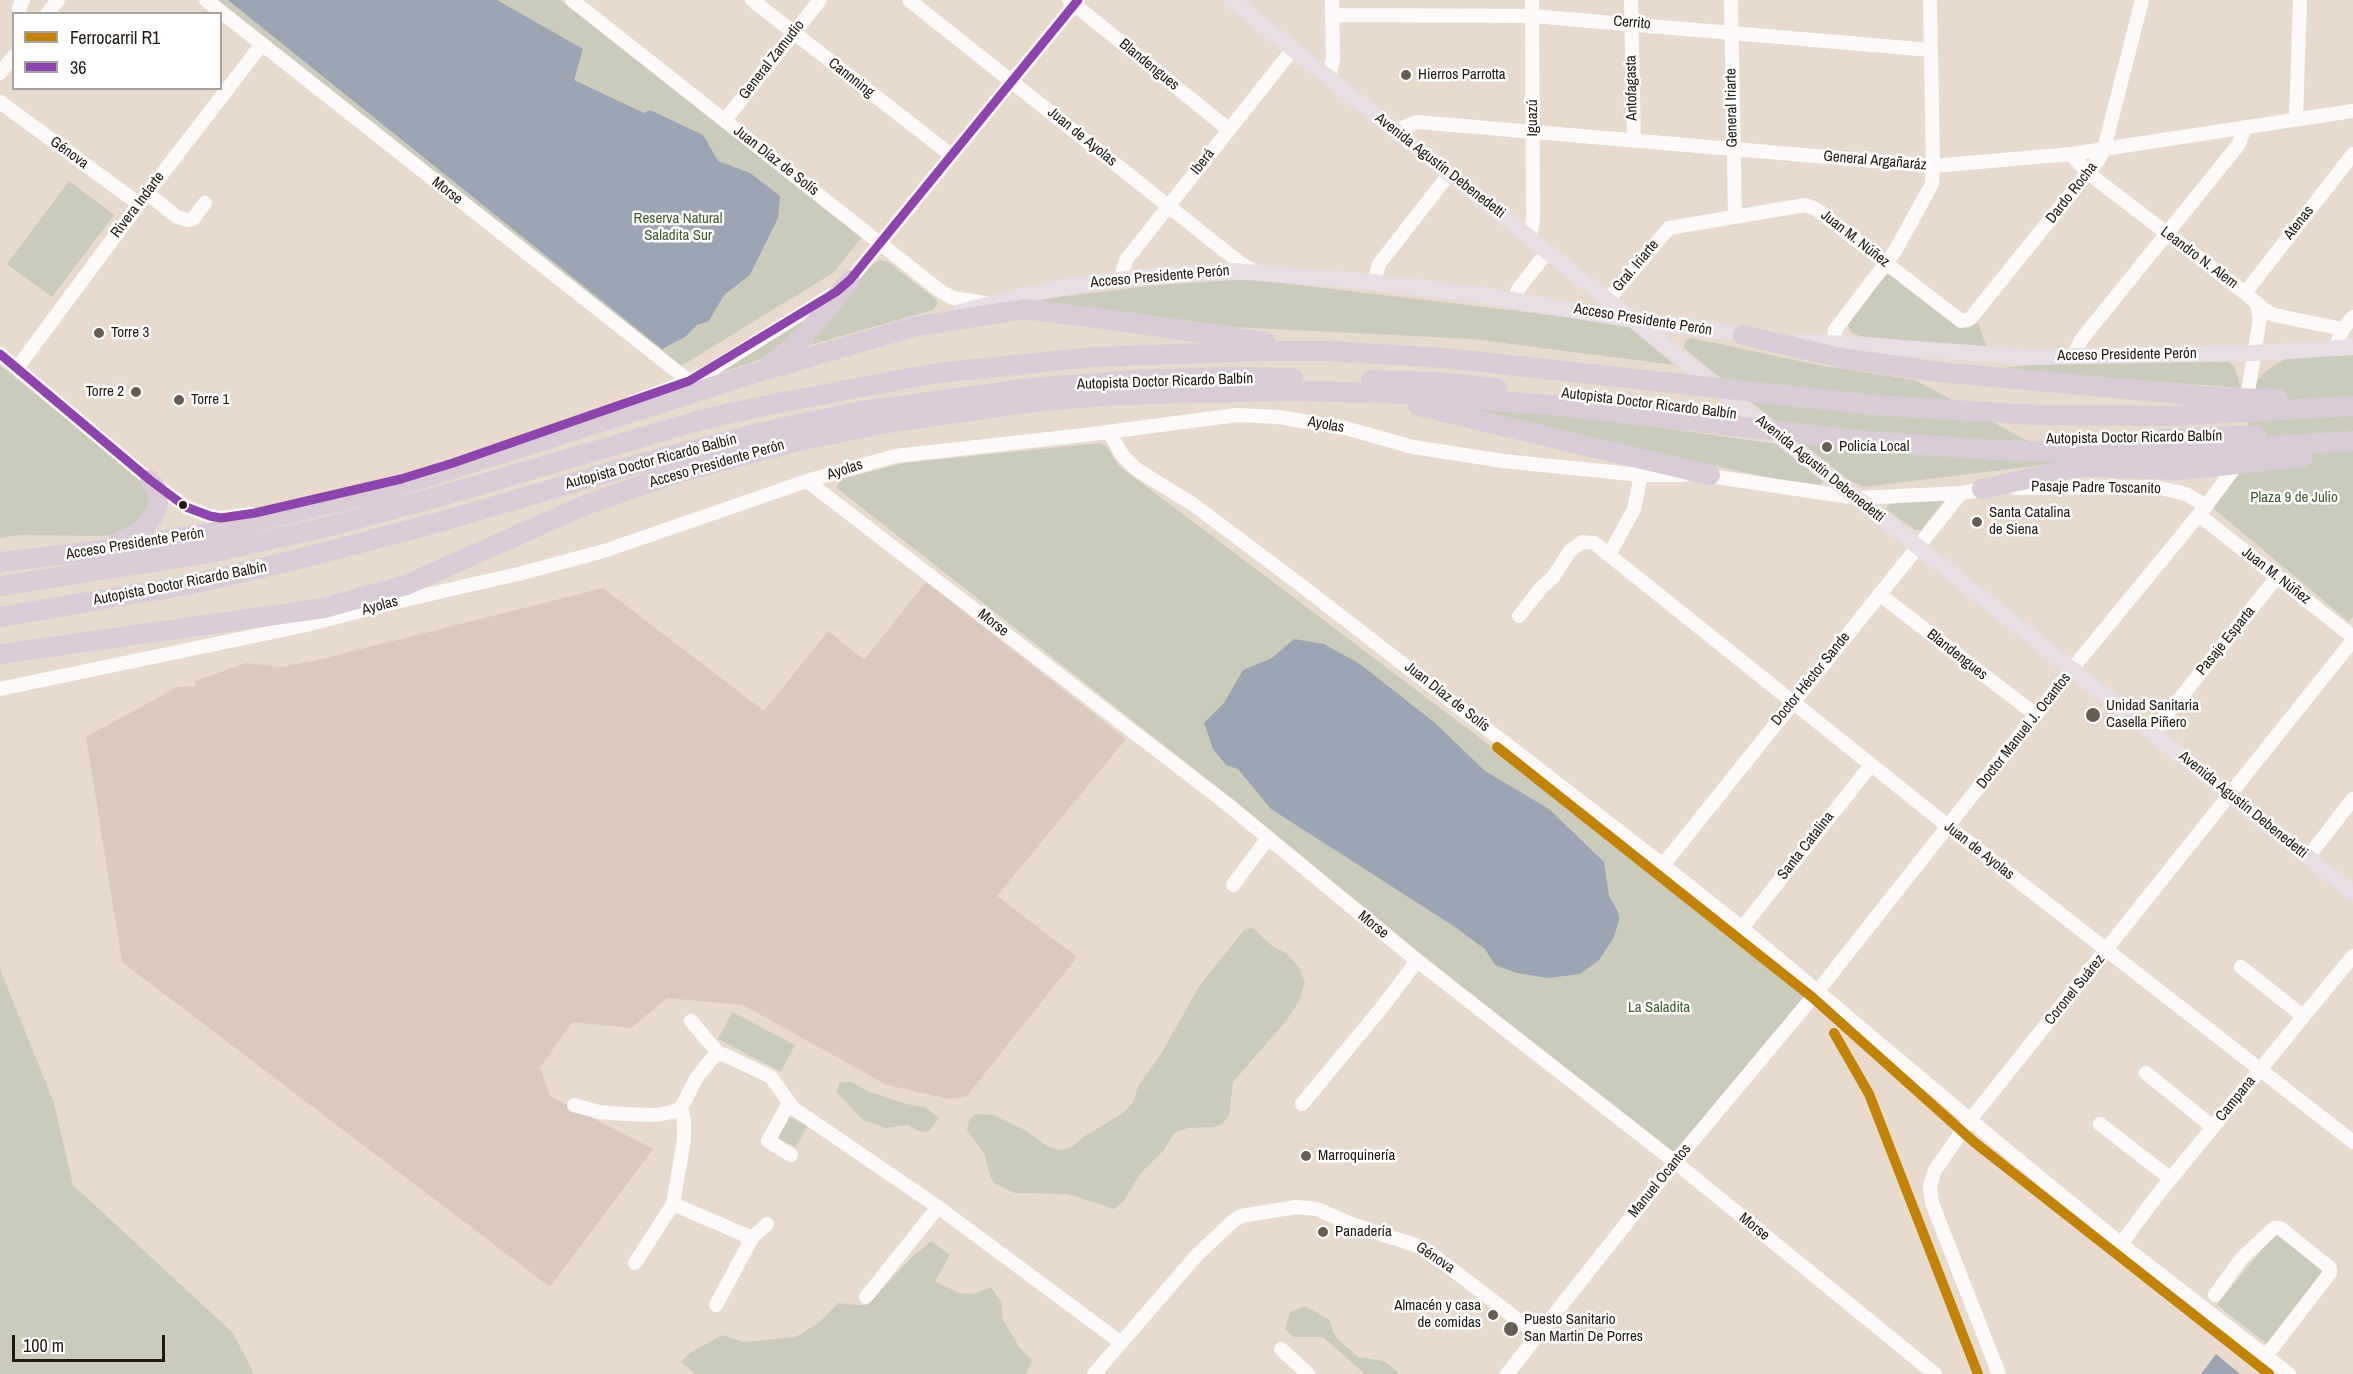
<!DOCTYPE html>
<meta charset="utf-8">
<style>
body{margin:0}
#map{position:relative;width:2353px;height:1374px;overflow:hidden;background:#e8dacd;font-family:"Archivo Narrow",sans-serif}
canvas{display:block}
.legend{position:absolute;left:12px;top:12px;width:210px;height:78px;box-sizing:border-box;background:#fff;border:2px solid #a6a39f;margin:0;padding:8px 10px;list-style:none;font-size:18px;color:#211910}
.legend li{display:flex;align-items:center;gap:12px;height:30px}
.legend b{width:30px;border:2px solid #a6a39f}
.scale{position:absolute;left:12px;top:1335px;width:153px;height:27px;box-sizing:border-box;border:3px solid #211910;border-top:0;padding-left:8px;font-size:18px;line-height:21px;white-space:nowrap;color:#211910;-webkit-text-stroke:4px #fff;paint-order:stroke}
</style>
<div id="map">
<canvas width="2353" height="1374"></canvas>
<ul class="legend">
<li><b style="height:8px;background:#c28304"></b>Ferrocarril R1</li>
<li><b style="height:8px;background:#8e44ad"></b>36</li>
</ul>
<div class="scale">100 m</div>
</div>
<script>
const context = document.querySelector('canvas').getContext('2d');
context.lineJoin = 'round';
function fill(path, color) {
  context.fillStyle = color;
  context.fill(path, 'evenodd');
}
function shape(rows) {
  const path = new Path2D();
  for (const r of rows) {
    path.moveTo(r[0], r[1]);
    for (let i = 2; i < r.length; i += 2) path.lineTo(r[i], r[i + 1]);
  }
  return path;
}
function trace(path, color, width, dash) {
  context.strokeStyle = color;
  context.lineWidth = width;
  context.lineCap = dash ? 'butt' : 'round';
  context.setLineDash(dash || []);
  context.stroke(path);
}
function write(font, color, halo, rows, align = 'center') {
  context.font = font + ' "Archivo Narrow",sans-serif';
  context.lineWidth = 5;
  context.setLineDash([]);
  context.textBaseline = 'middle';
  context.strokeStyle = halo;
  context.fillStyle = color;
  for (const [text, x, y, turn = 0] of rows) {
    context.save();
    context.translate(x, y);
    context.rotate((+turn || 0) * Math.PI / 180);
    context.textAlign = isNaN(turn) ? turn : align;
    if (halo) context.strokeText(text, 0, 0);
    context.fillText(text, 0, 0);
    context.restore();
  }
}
const commercial = shape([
 [926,582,1126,739,997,896,1077,957,967,1096,949,1099,887,1085,743,1005,667,998,631,1028,572,1022,540,1068,550,1096,653,1149,550,1287,122,962,86,737,177,687,196,686,195,681,246,663,281,667,314,661,603,588,764,711,828,631,864,660]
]);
const green = shape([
 [218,0,560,0,862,237,833,273,681,366],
 [69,181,114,215,52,297,7,264],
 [880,260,888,262,938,301,937,305,933,310,813,344,811,341,870,265],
 [1890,273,1959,327,1969,328,1975,322,1978,323,1987,348,1860,336,1852,333,1848,325,1848,321,1885,276],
 [1249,279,1626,324,1674,365,1473,339,1234,327,1035,300,1148,286],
 [819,308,777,354,708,377],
 [1691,338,1823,366,1915,380,2066,462,1864,487,1850,481,1686,350,1684,346,1686,340],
 [2353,355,2353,617,2349,622,2212,507,2239,474,2245,453,2253,383,2270,368,2291,356],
 [2225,359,2234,366,2241,388,1994,369,2065,361],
 [0,365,147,485,150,505,141,521,118,534,103,536,19,535,0,538],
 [1443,406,1567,415,1778,444,1824,480,1821,485,1775,479],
 [1101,443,1107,447,1119,466,1817,992,1675,1162,1230,797,837,488,839,482,845,478,904,463],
 [1946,498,1921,530,1915,530,1886,509,1889,504],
 [1253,928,1271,945,1287,954,1298,966,1305,983,1299,1001,1287,1020,1233,1082,1229,1116,1222,1124,1213,1127,1188,1128,1174,1133,1164,1150,1141,1173,1123,1202,1114,1209,1068,1194,1015,1193,994,1183,990,1176,984,1153,967,1130,969,1120,975,1114,993,1115,1023,1129,1047,1146,1060,1150,1070,1148,1088,1134,1123,1113,1134,1101,1138,1086,1161,1054,1200,985,1245,929],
 [0,969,54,1103,73,1185,233,1333,254,1374,0,1374],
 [732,1012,795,1045,781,1072,718,1039],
 [840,1082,851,1082,870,1092,906,1104,925,1107,939,1118,929,1131,921,1132,907,1125,886,1128,863,1120,836,1092],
 [789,1117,807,1126,796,1147,778,1138],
 [2277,1231,2326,1271,2268,1345,2217,1305],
 [931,1241,950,1255,935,1281,959,1293,973,1294,991,1287,1001,1302,1003,1320,1020,1348,1032,1360,1026,1374,695,1374,681,1362,690,1353,722,1335,744,1342,796,1337,821,1321,838,1303,866,1306,910,1259],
 [1305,1306,1330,1320,1333,1332,1339,1340,1358,1357,1384,1361,1400,1374,1365,1374,1323,1337,1294,1337,1285,1329,1287,1322,1290,1312]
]);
const water = shape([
 [228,0,497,0,583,49,574,80,644,113,650,110,703,135,718,161,750,173,780,196,778,218,750,275,724,295,709,321,697,325,685,337,662,349],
 [1294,639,1324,644,1360,664,1435,723,1485,771,1549,809,1604,862,1609,896,1618,912,1619,920,1613,939,1599,960,1580,974,1548,978,1517,973,1495,965,1485,949,1452,925,1271,809,1238,769,1226,765,1213,749,1204,723,1224,703,1243,670,1272,658],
 [2216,1354,2240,1374,2201,1374]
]);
const minor = shape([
 [206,0,689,381],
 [572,0,939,290,953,298,985,303],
 [752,0,951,155],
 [909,0,1240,263,1254,271],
 [1069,0,1228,129],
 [1631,0,1634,140],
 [1731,0,1735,217],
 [20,14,19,8,23,0],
 [47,14,58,0],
 [1333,15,1532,16,1931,50],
 [0,73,14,56],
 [1329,78,1333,59,1332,0],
 [0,102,139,204],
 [2296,118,2300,0],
 [725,120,820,0],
 [1396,130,1417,122,1933,166,2071,154,2353,111],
 [2071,154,2088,173,2245,293,2265,310,2274,315,2343,329],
 [147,193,177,217,188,220,193,219,205,203],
 [1530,236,1533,219,1532,0],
 [1121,278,1126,260,1293,49],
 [1374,282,1379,264,1450,173],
 [2245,293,2353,154],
 [1514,299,1519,288,1548,251],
 [1608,300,1669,228,1805,205,1816,209,1961,321,1970,319,2099,159,2104,149,2142,0],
 [1833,345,1835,330,1895,251,1932,184,1933,166,1930,0],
 [2335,348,2343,329,2353,317],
 [0,354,150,480,186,507,210,516,221,518,251,514],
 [2073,356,2081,340,2239,144,2245,127],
 [17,368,139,204,262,44],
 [2248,392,2260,318,2257,305],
 [632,402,689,381,706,373,836,292,850,280,1078,0],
 [1109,432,1122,455,1136,469,1194,505,1302,586,1663,865,1742,928,1992,1138,2121,1244,2289,1374],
 [1703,475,1857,498,1961,493,1991,488],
 [807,481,1227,804,1410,955,1675,1162,1935,1374],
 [2016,488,2156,487,2186,494,2206,506],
 [2199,515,2353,637],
 [1609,555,1634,509,1641,475],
 [1879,594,2036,715],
 [1519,616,1541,588,1553,577,1570,551,1582,542,1594,543,1949,827,2353,1142],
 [0,689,302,626,400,601,518,574,604,551,807,481,895,456,1084,435,1237,415,1278,417,1345,428,1413,447,1503,461,1641,475,1684,475],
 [2153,732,2277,577],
 [2308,857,2353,799],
 [1663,865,1961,493],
 [1233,885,1268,838],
 [1742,928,1871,765],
 [2241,967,2303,1016],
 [691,1021,718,1053],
 [2146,1073,2213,1127],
 [789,1103,768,1141,791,1155],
 [1302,1104,1383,1006,1417,961],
 [574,1105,599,1112,624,1114,657,1115,672,1112,681,1108,697,1077,715,1055,718,1053,727,1056,771,1077,793,1108,938,1207,1120,1342],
 [681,1108,684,1121,684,1140,673,1204,752,1238],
 [2100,1124,2171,1179],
 [2121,1244,2155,1198,2353,956],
 [635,1263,673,1204],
 [2215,1295,2241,1259,2274,1228,2280,1228,2330,1268,2330,1273,2266,1356],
 [866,1297,938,1207],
 [716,1305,752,1238,767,1224],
 [1281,1349,1308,1374],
 [1094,1374,1197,1255,1233,1221,1241,1216,1296,1207,1317,1209,1354,1225,1424,1248,1538,1335],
 [1507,1374,1675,1162,1817,992,2072,669,2206,506,2232,471],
 [1999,1374,1932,1203,1930,1186,1935,1170,1970,1120,2353,640]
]);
const major = shape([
 [1231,0,2353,893],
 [960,312,1021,296,1075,285,1159,275,1234,271,1374,282,1487,296,1634,320,1756,336],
 [1800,341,2029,357,2254,353,2353,347]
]);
const highway = shape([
 [1743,335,1841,358,1939,372,2225,398,2278,399],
 [772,363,803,338,850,280],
 [1371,380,1435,382,1497,388],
 [1418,406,1710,475],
 [2163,439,2256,435],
 [1982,489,2079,467,2181,470,2303,457],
 [118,543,142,530,154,515,158,505,157,490,150,480],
 [0,562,109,549,213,532,383,491,759,372,913,327,1024,309,1097,318,1266,342],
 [0,586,215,552,330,526,448,494,701,420,767,405,937,373,1093,357,1264,351,1328,351,1445,358,1873,405,2035,415,2173,416,2353,406],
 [0,617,188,585,303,558,436,523,638,464,763,432,862,411,1031,388,1136,380,1227,377,1293,378],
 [0,654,324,608,406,585,583,506,677,473,803,440,887,423,1025,403,1100,396,1183,393,1291,391,1387,393,1551,405,1865,441,1995,450,2112,453,2175,452,2353,441]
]);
const bus1 = shape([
 [0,354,150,480,186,507,210,516,221,518,255,513,401,479,453,463,689,381,836,292,850,280,1078,0]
]);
const rail1 = shape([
 [1497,747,1812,997,1974,1142,2269,1374],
 [1834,1033,1869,1094,1978,1374]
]);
const markers = [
 [1406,75,6,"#675d52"],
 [99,333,6,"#675d52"],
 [136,392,6,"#675d52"],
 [179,400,6,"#675d52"],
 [1827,447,6,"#675d52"],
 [183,505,5,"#211910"],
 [1977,522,6,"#675d52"],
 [2093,715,8,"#675d52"],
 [1306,1156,6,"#675d52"],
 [1323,1232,6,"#675d52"],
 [1493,1315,6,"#675d52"],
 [1511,1329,8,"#675d52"]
];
const streetNames = [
 ["Cerrito",1632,23,5],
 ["General Zamudio",772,60,-52],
 ["Blandengues",1149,65,39],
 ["Cannning",851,78,38],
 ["Antofagasta",1632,88,-91],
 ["General Iriarte",1732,108,-91],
 ["Iguazú",1533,118,-90],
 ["Juan de Ayolas",1082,137,39],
 ["Génova",69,153,36],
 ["Juan Díaz de Solís",776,161,38],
 ["General Argañaráz",1875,161,5],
 ["Iberá",1203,162,-52],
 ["Avenida Agustín Debenedetti",1440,166,38],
 ["Morse",447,191,38],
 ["Dardo Rocha",2072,193,-52],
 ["Rivera Indarte",138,205,-53],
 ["Atenas",2299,223,-52],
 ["Juan M. Núñez",1855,239,38],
 ["Leandro N. Alem",2199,258,37],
 ["Gral. Iriarte",1636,266,-50],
 ["Acceso Presidente Perón",1160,277,-5],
 ["Acceso Presidente Perón",1643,320,9],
 ["Acceso Presidente Perón",2127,355,-1],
 ["Autopista Doctor Ricardo Balbín",1165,382,-2],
 ["Autopista Doctor Ricardo Balbín",1649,404,7],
 ["Ayolas",1326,425,10],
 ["Autopista Doctor Ricardo Balbín",2134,438,-1],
 ["Autopista Doctor Ricardo Balbín",651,462,-15],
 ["Acceso Presidente Perón",717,464,-16],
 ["Avenida Agustín Debenedetti",1820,469,39],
 ["Ayolas",845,470,-18],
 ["Pasaje Padre Toscanito",2096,488,1],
 ["Acceso Presidente Perón",135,544,-9],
 ["Juan M. Núñez",2276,576,38],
 ["Autopista Doctor Ricardo Balbín",180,584,-11],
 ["Ayolas",380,606,-15],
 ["Morse",993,623,38],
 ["Pasaje Esparta",2226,641,-51],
 ["Blandengues",1957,655,38],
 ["Doctor Héctor Sande",1811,679,-51],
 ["Juan Díaz de Solís",1447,697,38],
 ["Doctor Manuel J. Ocantos",2024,731,-52],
 ["Avenida Agustín Debenedetti",2243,805,39],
 ["Santa Catalina",1806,846,-52],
 ["Juan de Ayolas",1979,851,38],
 ["Morse",1373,925,39],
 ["Coronel Suárez",2075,990,-51],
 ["Campana",2236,1099,-51],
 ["Manuel Ocantos",1660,1181,-51],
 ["Morse",1754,1227,39],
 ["Génova",1435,1258,34]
];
const poiNames = [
 ["Hierros Parrotta",1418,75],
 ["Torre 3",111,333],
 ["Torre 2",124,392,"right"],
 ["Torre 1",191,400],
 ["Policía Local",1839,447],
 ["Santa Catalina",1989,513],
 ["de Siena",1989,530],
 ["Unidad Sanitaria",2106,706],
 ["Casella Piñero",2106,723],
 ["Marroquinería",1318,1156],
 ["Panadería",1335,1232],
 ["Almacén y casa",1481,1306,"right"],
 ["de comidas",1481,1323,"right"],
 ["Puesto Sanitario",1524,1320],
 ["San Martin De Porres",1524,1337]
];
const parkNames = [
 ["Reserva Natural",678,219],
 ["Saladita Sur",678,236],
 ["Plaza 9 de Julio",2294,498],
 ["La Saladita",1659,1008]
];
fill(commercial, '#dbc9be');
fill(green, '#cbcbbb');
fill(water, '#9ca5b4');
trace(minor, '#fcf9f8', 14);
trace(major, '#e8dee3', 16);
trace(highway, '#daccd6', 20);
trace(bus1, '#8e44ad', 9);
trace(rail1, '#c28304', 10);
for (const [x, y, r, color] of markers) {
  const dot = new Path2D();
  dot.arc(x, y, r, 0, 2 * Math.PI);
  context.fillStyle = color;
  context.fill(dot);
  trace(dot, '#fff', 2);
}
write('15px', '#211910', '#fff', streetNames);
write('15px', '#211910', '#fff', poiNames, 'left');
write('15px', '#415c2f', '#fff', parkNames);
</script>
